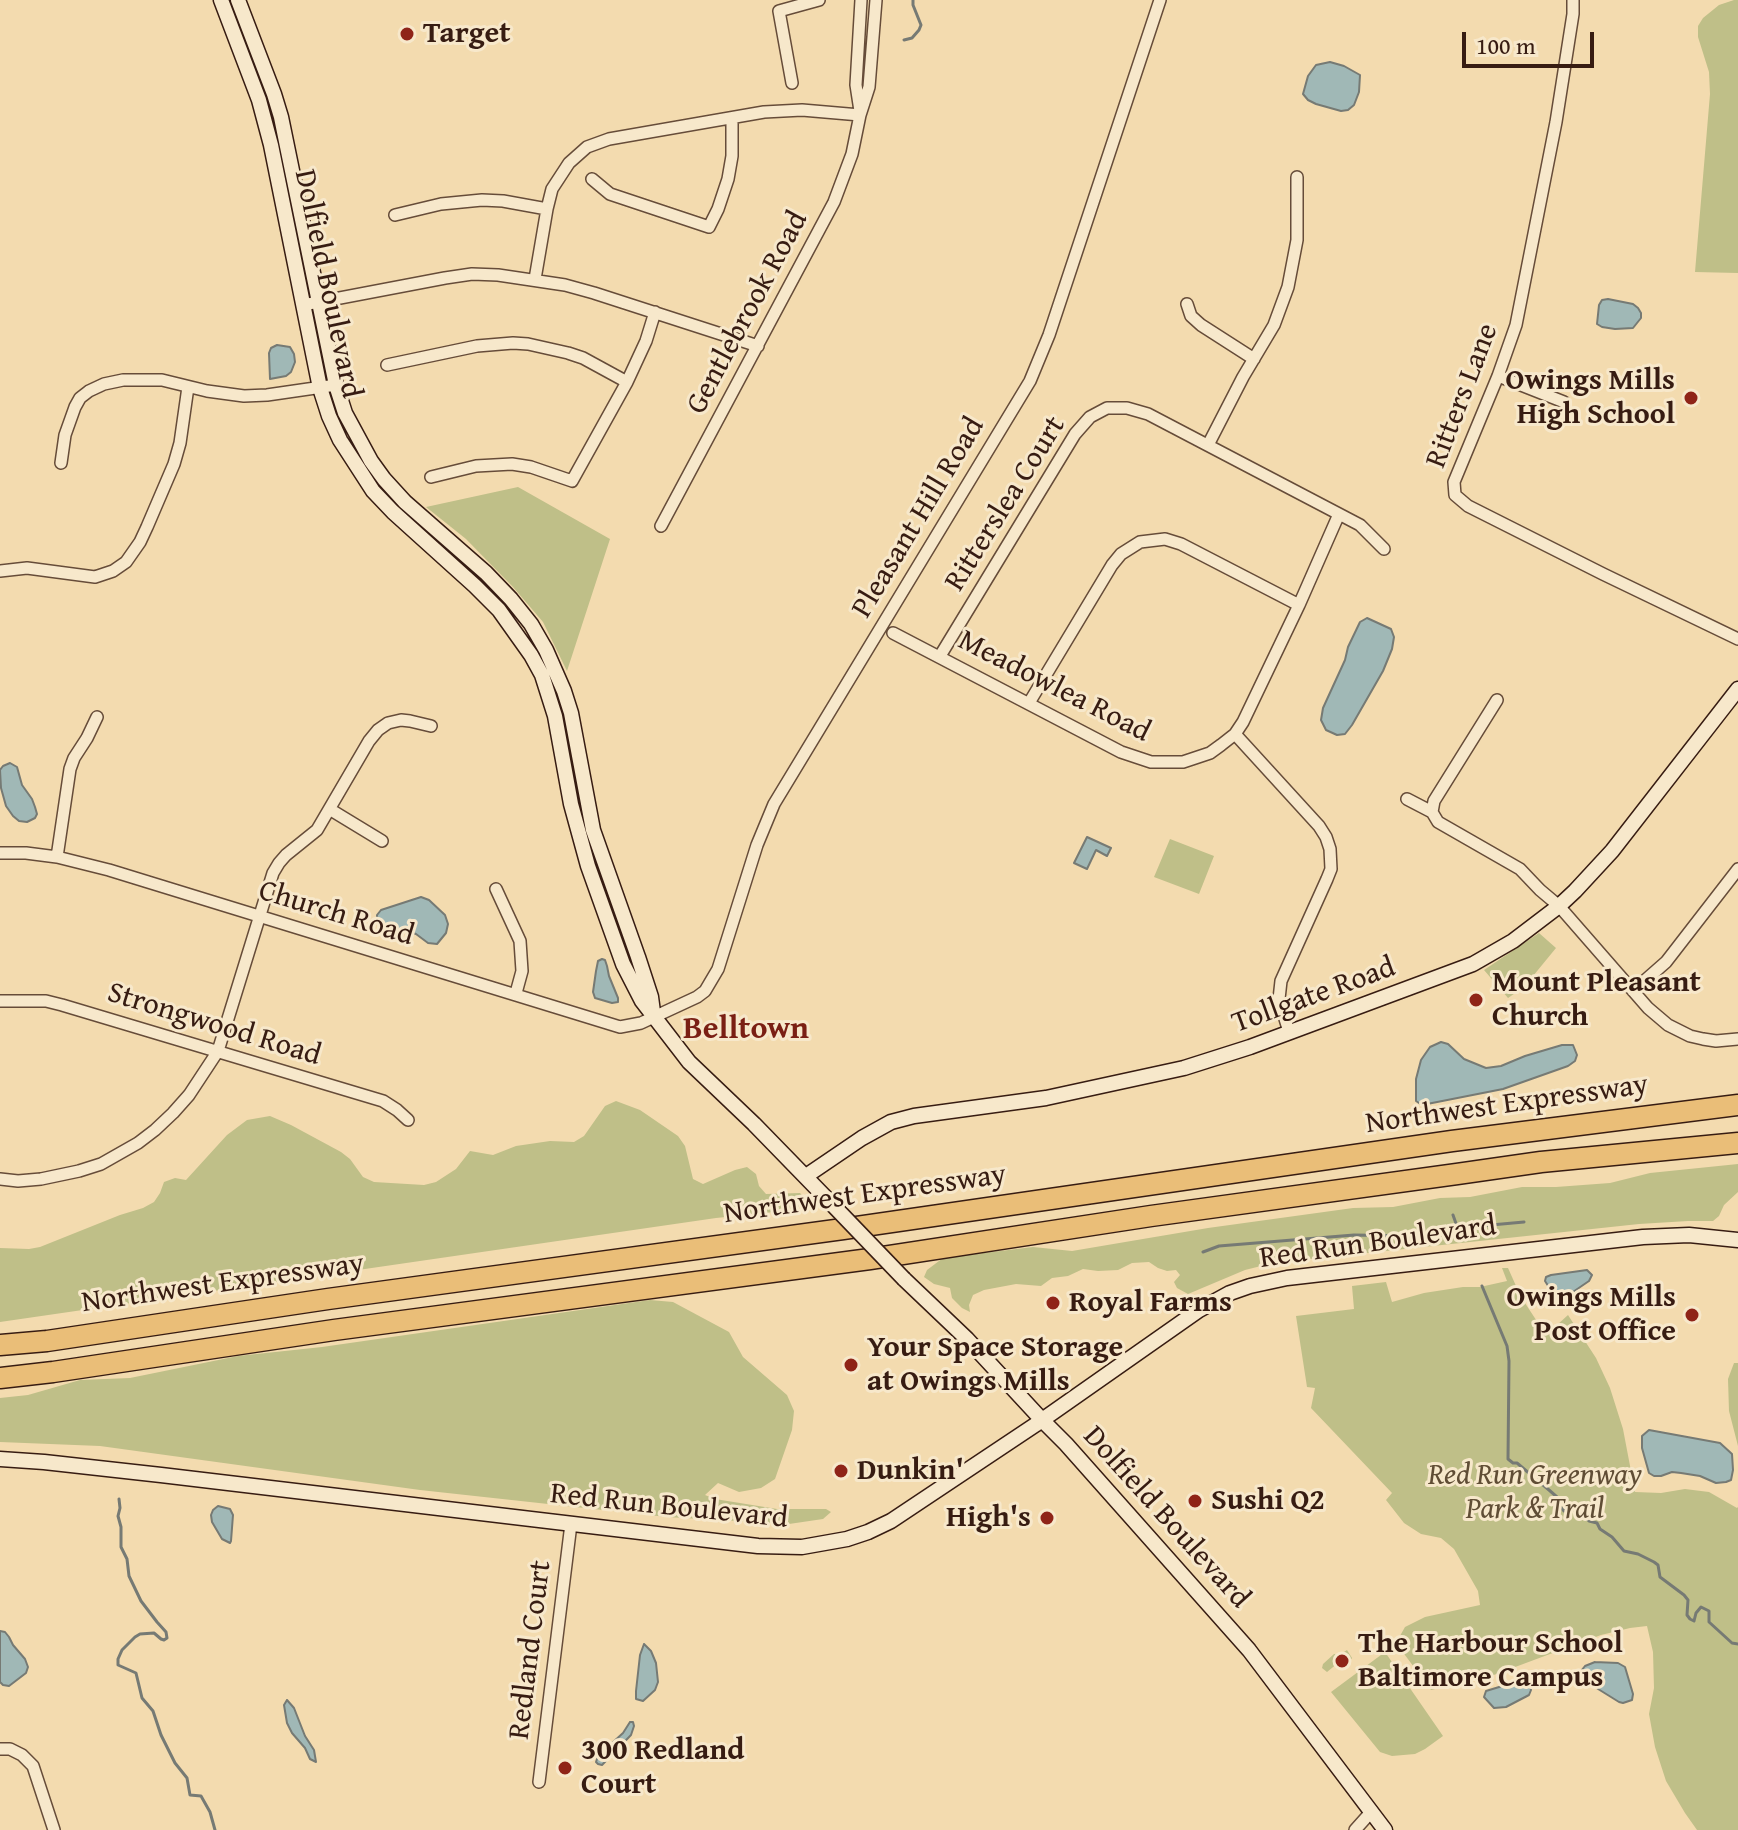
<!DOCTYPE html>
<style>
body{margin:0}
#map{position:relative;width:1738px;height:1830px;overflow:hidden;background:#f3dbaf;font-family:"Gentium Book Plus",serif}
canvas{display:block}
.scale{position:absolute;left:1462px;top:32px;width:132px;height:36px;box-sizing:border-box;border:4px solid #371c12;border-top:0;padding-left:10px;font-size:24px;line-height:28px;white-space:nowrap;color:#371c12;-webkit-text-stroke:6px #f7e8cb;paint-order:stroke}
</style>
<div id="map">
<canvas width="1738" height="1830"></canvas>
<div class="scale">100 m</div>
</div>
<script>
const context = document.querySelector('canvas').getContext('2d');
context.lineJoin = 'round';
function fill(path, color) {
  context.fillStyle = color;
  context.fill(path, 'evenodd');
}
function shape(rows) {
  const path = new Path2D();
  for (const r of rows) {
    path.moveTo(r[0], r[1]);
    for (let i = 2; i < r.length; i += 2) path.lineTo(r[i], r[i + 1]);
  }
  return path;
}
function trace(path, color, width, dash) {
  context.strokeStyle = color;
  context.lineWidth = width;
  context.lineCap = dash ? 'butt' : 'round';
  context.setLineDash(dash || []);
  context.stroke(path);
}
function write(font, color, halo, rows, align = 'center') {
  context.font = font + ' "Gentium Book Plus",serif';
  context.lineWidth = 6;
  context.setLineDash([]);
  context.textBaseline = 'middle';
  context.strokeStyle = halo;
  context.fillStyle = color;
  for (const [text, x, y, turn = 0] of rows) {
    context.save();
    context.translate(x, y);
    context.rotate((+turn || 0) * Math.PI / 180);
    context.textAlign = isNaN(turn) ? turn : align;
    if (halo) context.strokeText(text, 0, 0);
    context.fillText(text, 0, 0);
    context.restore();
  }
}
const green = shape([
 [1734,0,1738,0,1738,273,1695,272,1710,94,1709,72,1698,37,1698,26,1703,18,1719,5],
 [518,487,610,539,567,671,543,622,513,587,466,539,426,507],
 [1170,839,1214,856,1199,894,1154,877],
 [1539,933,1556,948,1524,987,1508,998,1484,970],
 [616,1101,640,1110,678,1136,685,1146,693,1179,703,1184,735,1170,747,1167,756,1174,759,1186,766,1194,800,1193,808,1202,798,1207,774,1212,716,1218,0,1322,0,1248,29,1249,40,1247,120,1215,143,1208,154,1202,160,1193,164,1182,175,1178,186,1180,227,1135,247,1120,270,1116,291,1125,341,1152,350,1159,363,1177,374,1182,424,1185,436,1182,456,1169,470,1151,493,1155,516,1146,550,1141,574,1142,584,1136,605,1106],
 [1738,1164,1738,1192,1724,1205,1719,1216,1713,1221,1688,1221,1639,1224,1273,1263,1245,1270,1188,1294,1177,1288,1174,1282,1180,1275,1176,1270,1167,1271,1158,1268,1149,1262,1132,1263,1118,1270,1098,1271,1083,1269,1068,1276,1052,1278,1041,1286,1016,1284,984,1290,973,1295,969,1305,970,1312,962,1308,952,1298,950,1288,934,1284,924,1277,927,1270,943,1258,1033,1247,1072,1251,1208,1228,1353,1208,1393,1207,1440,1198,1470,1197,1522,1187,1556,1187,1610,1183,1650,1173],
 [1502,1268,1508,1268,1521,1297,1546,1335,1568,1315,1596,1358,1610,1388,1623,1429,1635,1492,1661,1493,1685,1489,1709,1492,1737,1508,1738,1507,1738,1830,1697,1830,1685,1813,1666,1781,1655,1747,1649,1714,1654,1688,1653,1652,1647,1626,1630,1628,1601,1635,1491,1676,1431,1690,1396,1643,1405,1627,1425,1617,1480,1605,1478,1591,1454,1549,1441,1538,1421,1534,1404,1523,1386,1500,1392,1493,1311,1408,1315,1388,1307,1387,1296,1316,1354,1309,1352,1286,1386,1282,1392,1302,1424,1293,1463,1287,1480,1287,1507,1281],
 [650,1300,673,1302,729,1332,743,1357,787,1395,794,1411,792,1430,775,1479,761,1488,739,1492,718,1483,705,1495,715,1499,777,1509,826,1509,831,1512,823,1519,789,1524,667,1517,420,1490,100,1446,0,1442,0,1398,28,1395,80,1380,130,1378,238,1356,322,1347],
 [1734,1363,1738,1363,1738,1446,1729,1411,1728,1379],
 [1347,1650,1352,1658,1346,1666,1338,1663,1327,1672,1322,1668,1323,1664,1334,1654,1341,1654],
 [1385,1652,1443,1736,1425,1749,1415,1754,1392,1756,1380,1752,1331,1692]
]);
const water = shape([
 [1330,62,1344,66,1360,75,1359,92,1354,105,1348,110,1341,111,1316,104,1308,100,1303,94,1308,76,1316,65,1330,62],
 [1608,299,1633,304,1638,308,1641,313,1641,318,1633,328,1615,329,1602,327,1597,324,1599,305,1602,300,1608,299],
 [277,345,290,347,294,354,295,362,291,372,286,376,270,379,269,353,271,348,277,345],
 [1367,618,1391,629,1394,637,1392,649,1383,671,1352,725,1345,734,1337,735,1326,730,1321,720,1323,708,1345,660,1348,647,1360,622,1367,618],
 [10,763,17,767,22,785,32,799,35,807,37,814,35,818,27,822,19,821,13,816,6,806,1,788,0,770,3,766,10,763],
 [1087,837,1111,848,1107,856,1096,850,1087,869,1074,863,1087,837],
 [421,897,429,900,445,915,448,924,446,933,437,944,428,943,416,934,383,924,377,920,377,915,381,910,421,897],
 [602,959,605,960,607,966,609,976,618,998,618,1002,612,1003,595,998,593,992,596,971,598,961,602,959],
 [1441,1042,1448,1044,1464,1059,1486,1068,1501,1066,1525,1056,1562,1045,1573,1045,1577,1055,1575,1061,1568,1066,1503,1089,1422,1105,1416,1101,1416,1079,1421,1060,1430,1047,1441,1042],
 [1587,1270,1592,1275,1589,1281,1567,1296,1554,1295,1545,1281,1546,1277,1551,1275,1587,1270],
 [1649,1430,1720,1443,1732,1454,1733,1470,1731,1480,1726,1482,1716,1483,1700,1476,1681,1473,1672,1472,1661,1476,1654,1476,1649,1473,1642,1448,1642,1436,1649,1430],
 [218,1506,230,1509,233,1515,231,1541,230,1543,222,1539,212,1522,211,1515,213,1510,218,1506],
 [0,1631,5,1632,9,1637,13,1645,25,1659,28,1667,26,1673,9,1686,3,1685,0,1682,0,1631],
 [644,1644,651,1651,656,1663,658,1682,655,1690,643,1701,636,1699,636,1691,640,1655,644,1644],
 [1595,1662,1618,1663,1625,1667,1633,1694,1632,1700,1623,1703,1619,1702,1582,1679,1581,1671,1585,1666,1595,1662],
 [1522,1680,1530,1686,1531,1690,1529,1695,1506,1707,1494,1708,1484,1697,1486,1691,1522,1680],
 [287,1700,294,1708,305,1736,314,1750,316,1762,310,1759,305,1748,292,1733,287,1723,284,1705,287,1700],
 [630,1722,633,1722,634,1726,631,1735,602,1765,598,1764,596,1762,598,1756,623,1733,630,1722]
]);
const stream = shape([
 [904,40,912,38,919,30,921,25,913,5,913,0],
 [1453,1215,1459,1232],
 [1203,1252,1219,1246,1354,1235,1418,1236,1459,1232,1469,1227,1524,1222],
 [1482,1286,1507,1346,1509,1361,1508,1459,1513,1463,1517,1463,1549,1490,1557,1497,1558,1504,1564,1511,1568,1509,1580,1512,1589,1521,1597,1523,1600,1529,1612,1537,1624,1551,1638,1554,1654,1562,1658,1565,1660,1577,1684,1595,1688,1600,1687,1615,1690,1619,1694,1621,1696,1613,1701,1607,1709,1611,1709,1622,1732,1643,1738,1644],
 [119,1499,120,1508,118,1516,121,1527,121,1547,127,1559,129,1576,141,1601,157,1622,166,1632,167,1638,164,1640,161,1639,154,1633,140,1634,135,1637,122,1650,118,1659,118,1665,136,1673,142,1698,153,1711,161,1735,175,1763,187,1778,190,1795,201,1796,210,1812,215,1830]
]);
const street = shape([
 [1573,0,1573,14,1556,122,1516,325,1498,376,1454,482,1455,495,1468,506,1603,574,1738,639],
 [792,83,779,11,819,0],
 [860,111,856,85,861,0],
 [592,179,610,194,709,227,718,209,728,179,732,156,732,118],
 [395,215,441,204,482,200,503,201,547,209],
 [535,279,547,209,552,189,569,163,587,147,609,139,764,112,802,110,860,115],
 [1187,304,1191,316,1201,325,1254,359],
 [303,305,445,278,472,274,498,275,565,285,594,293,758,346],
 [387,365,477,346,513,343,528,344,568,353,583,358,627,382],
 [1498,376,1564,402],
 [1208,445,1243,377,1274,325,1288,287,1297,240,1297,177],
 [61,463,65,435,75,407,80,398,89,391,104,384,123,380,162,380,207,391,244,396,267,395,336,385],
 [431,477,476,466,512,464,531,467,572,481,627,382,646,341,655,312],
 [661,526,834,202,852,154,860,115,869,87,876,0],
 [0,571,27,568,95,577,113,571,126,562,140,542,147,527,174,464,180,443,188,387],
 [893,633,1121,752,1151,762,1183,762,1210,753,1221,745,1235,734,1243,722,1299,605,1339,514],
 [940,656,1075,434,1090,417,1107,408,1127,408,1148,414,1360,525,1384,549],
 [1497,700,1434,801,1432,812,1438,822,1520,869,1540,890,1559,906,1648,1008,1668,1025,1690,1036,1703,1039,1716,1041,1738,1039],
 [1029,703,1112,565,1121,554,1140,542,1165,539,1181,544,1299,605],
 [1235,734,1319,826,1326,837,1330,849,1331,869,1327,879,1281,981,1279,999,1289,1032],
 [1407,799,1432,812],
 [331,810,382,841],
 [0,853,26,853,57,857,109,870,620,1027,641,1023,697,997,705,991,718,969,757,845,774,804,1030,381,1049,335,1160,0],
 [57,857,70,769,74,758,87,738,97,717],
 [496,889,520,941,522,971,516,993],
 [1633,991,1666,962,1738,869],
 [0,1001,46,1001,62,1005,383,1101,397,1110,408,1120],
 [0,1179,18,1181,41,1179,79,1171,101,1164,138,1143,155,1130,173,1113,189,1095,218,1051,273,873,279,863,286,855,317,830,369,741,378,730,388,723,401,720,410,721,431,726],
 [0,1749,10,1749,22,1755,33,1766,54,1830],
 [539,1782,571,1524],
 [1355,1830,1372,1811]
]);
const secondary = shape([
 [221,0,259,100,271,145,320,388,329,416,340,440,373,491,393,512,475,586,499,610,531,655,542,675,555,716,571,804,588,866,623,964,642,1001,689,1062,754,1124,828,1200],
 [238,0,274,94,281,117,336,385,345,413,371,461,384,479,405,502,486,573,511,599,531,624,546,650,564,691,571,713,593,830,638,957,651,997,653,1012],
 [806,1176,862,1138,891,1122,914,1116,1046,1098,1184,1068,1250,1047,1473,964,1513,941,1559,906,1575,891,1612,851,1738,689],
 [904,1279,967,1339,1042,1420,1066,1444,1249,1650,1385,1830],
 [0,1459,44,1462,161,1475,758,1546,802,1547,847,1539,868,1532,891,1521,1035,1425,1199,1310,1230,1293,1250,1286,1287,1278,1643,1237,1689,1235,1738,1240]
]);
const highway = shape([
 [0,1345,47,1341,328,1299,843,1229,1452,1141,1738,1105],
 [0,1378,53,1372,334,1330,870,1259,1151,1216,1457,1174,1541,1162,1738,1143]
]);
const secondaryBridge = shape([
 [828,1200,904,1279]
]);
const markers = [
 [407,34,8,"#8f2418"],
 [1691,398,8,"#8f2418"],
 [1476,1000,8,"#8f2418"],
 [1053,1303,8,"#8f2418"],
 [1692,1315,8,"#8f2418"],
 [851,1365,8,"#8f2418"],
 [841,1471,8,"#8f2418"],
 [1195,1501,8,"#8f2418"],
 [1047,1518,8,"#8f2418"],
 [1342,1661,8,"#8f2418"],
 [565,1768,8,"#8f2418"]
];
const poiNames = [
 ["Target",423,34],
 ["Owings Mills",1675,381,"right"],
 ["High School",1675,415,"right"],
 ["Mount Pleasant",1492,983],
 ["Church",1492,1017],
 ["Owings Mills",1676,1298,"right"],
 ["Post Office",1676,1332,"right"],
 ["Royal Farms",1069,1303],
 ["Your Space Storage",867,1348],
 ["at Owings Mills",867,1382],
 ["Dunkin'",857,1471],
 ["Sushi Q2",1211,1501],
 ["High's",1031,1518,"right"],
 ["The Harbour School",1358,1644],
 ["Baltimore Campus",1358,1678],
 ["300 Redland",581,1751],
 ["Court",581,1785]
];
const streetNames = [
 ["Dolfield Boulevard",327,284,78],
 ["Gentlebrook Road",748,313,-62],
 ["Ritters Lane",1463,396,-69],
 ["Ritterslea Court",1006,504,-58],
 ["Pleasant Hill Road",919,518,-59],
 ["Meadowlea Road",1054,687,27],
 ["Church Road",336,914,17],
 ["Tollgate Road",1314,996,-20],
 ["Strongwood Road",214,1025,17],
 ["Northwest Expressway",1507,1105,-8],
 ["Northwest Expressway",865,1195,-8],
 ["Red Run Boulevard",1378,1243,-8],
 ["Northwest Expressway",223,1284,-8],
 ["Red Run Boulevard",669,1507,6],
 ["Dolfield Boulevard",1166,1518,48],
 ["Redland Court",531,1650,-83]
];
const parkNames = [
 ["Red Run Greenway",1535,1476],
 ["Park & Trail",1535,1510]
];
const neighbourhoodNames = [
 ["Belltown",746,1030]
];
fill(green, '#bfbf88');
fill(water, '#a0b8b6');
trace(water, '#767a74', 2);
trace(stream, '#767a74', 3);
trace(street, '#664c39', 14);
trace(secondary, '#371c12', 17);
trace(highway, '#371c12', 23);
trace(street, '#f7e8cb', 11);
trace(secondary, '#f7e8cb', 14);
trace(highway, '#eabe78', 20);
trace(secondaryBridge, '#371c12', 17, []);
trace(secondaryBridge, '#f7e8cb', 14);
for (const [x, y, r, color] of markers) {
  const dot = new Path2D();
  dot.arc(x, y, r, 0, 2 * Math.PI);
  context.fillStyle = color;
  context.fill(dot);
  trace(dot, '#f7e8cb', 3);
}
write('bold 30px', '#371c12', '#f7e8cb', poiNames, 'left');
write('30px', '#371c12', '#f7e8cb', streetNames);
write('italic 30px', '#604d35', '#f7e8cb', parkNames);
write('bold 32px', '#7a1f14', '#f7e8cb', neighbourhoodNames);
</script>
